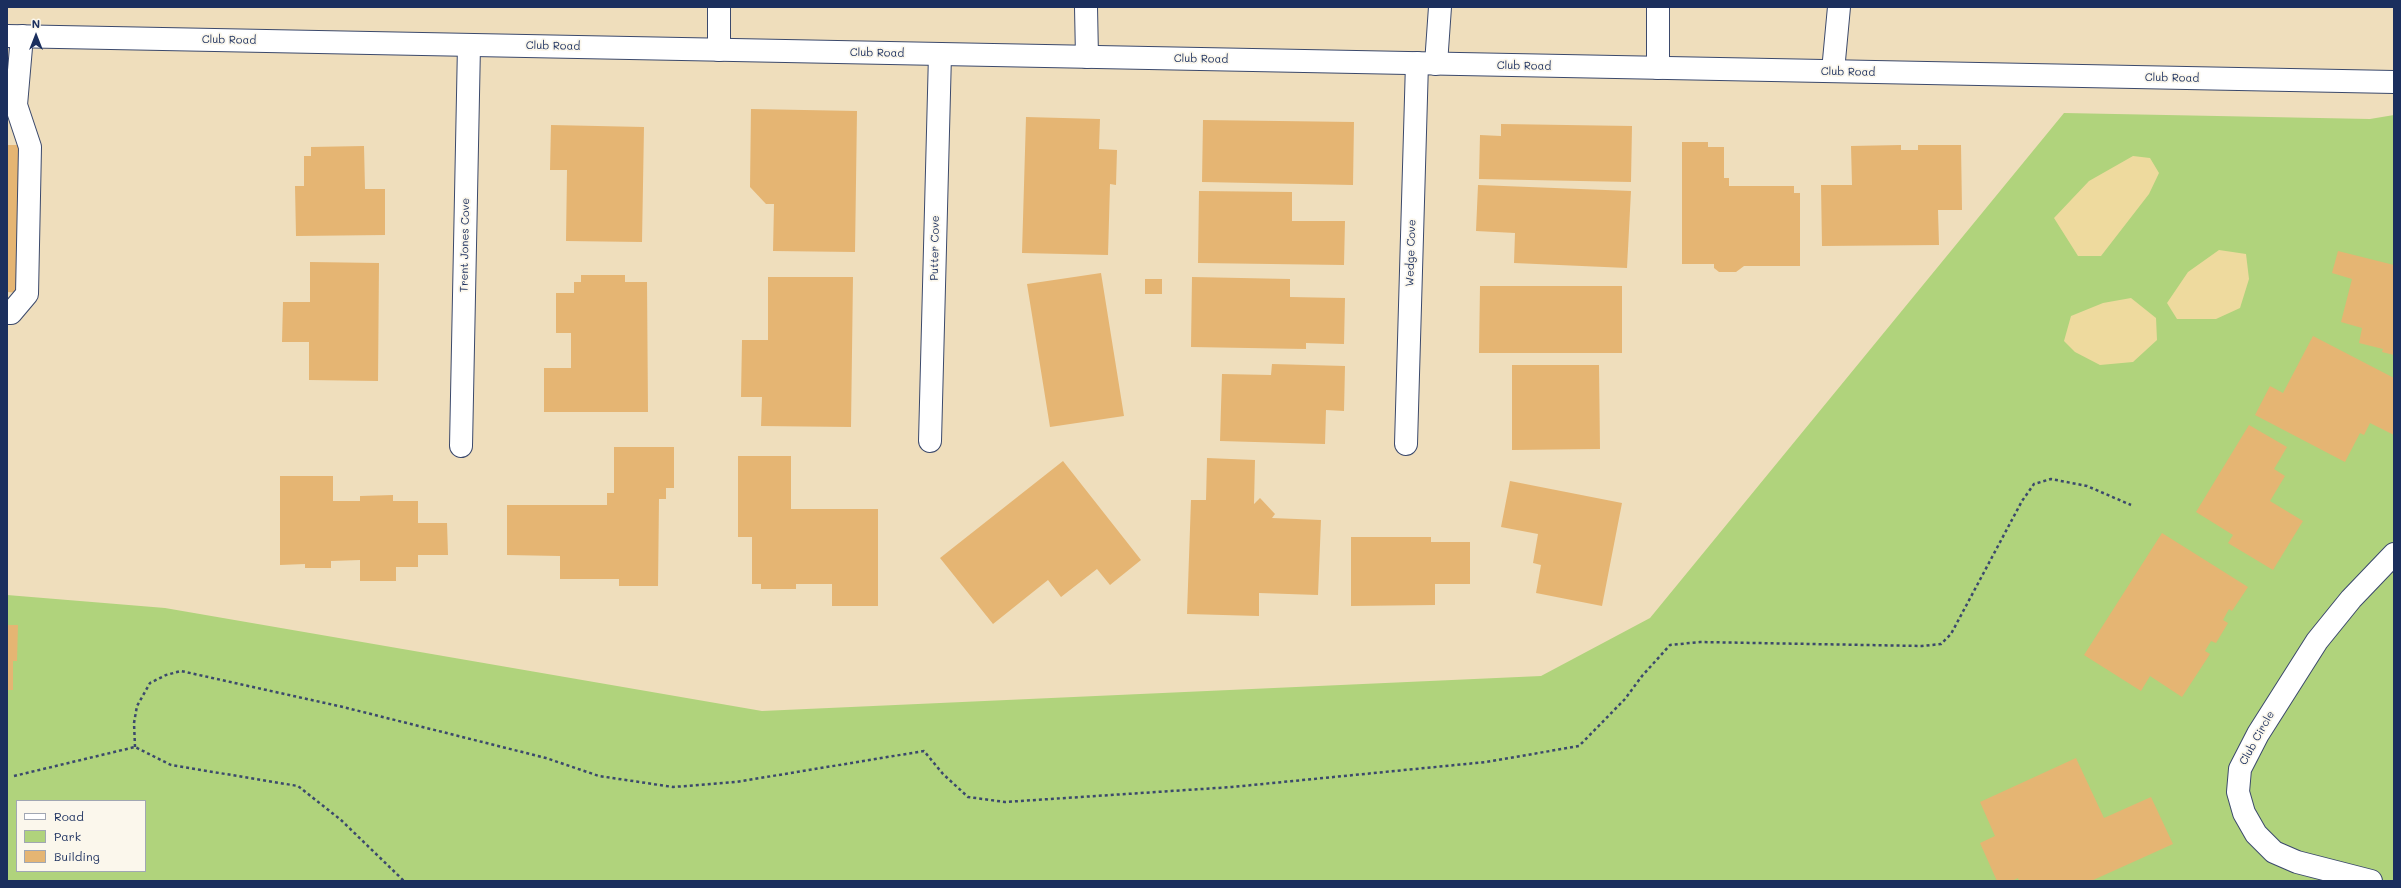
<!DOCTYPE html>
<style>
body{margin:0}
#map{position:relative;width:2401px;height:888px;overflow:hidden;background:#efdebc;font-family:Mali,sans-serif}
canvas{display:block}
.frame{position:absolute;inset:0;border:8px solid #1b2f5e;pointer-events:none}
.legend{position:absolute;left:16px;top:800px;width:130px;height:72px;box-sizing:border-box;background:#fbf7ec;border:1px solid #a1a7b3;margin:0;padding:5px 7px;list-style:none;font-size:12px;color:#1b2f5e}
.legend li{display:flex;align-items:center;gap:8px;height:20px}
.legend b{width:20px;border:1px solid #a1a7b3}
.north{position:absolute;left:16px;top:16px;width:40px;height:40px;-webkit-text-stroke:3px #fbf7ec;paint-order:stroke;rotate:0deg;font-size:11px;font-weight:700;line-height:16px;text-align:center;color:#1b2f5e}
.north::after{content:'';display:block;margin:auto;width:14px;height:18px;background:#1b2f5e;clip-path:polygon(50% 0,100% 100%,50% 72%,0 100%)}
</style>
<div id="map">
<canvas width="2401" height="888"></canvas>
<div class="frame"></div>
<ul class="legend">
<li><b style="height:5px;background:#fff"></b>Road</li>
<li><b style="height:11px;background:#b0d37c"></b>Park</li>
<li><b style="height:11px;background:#e5b573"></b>Building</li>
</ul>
<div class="north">N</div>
</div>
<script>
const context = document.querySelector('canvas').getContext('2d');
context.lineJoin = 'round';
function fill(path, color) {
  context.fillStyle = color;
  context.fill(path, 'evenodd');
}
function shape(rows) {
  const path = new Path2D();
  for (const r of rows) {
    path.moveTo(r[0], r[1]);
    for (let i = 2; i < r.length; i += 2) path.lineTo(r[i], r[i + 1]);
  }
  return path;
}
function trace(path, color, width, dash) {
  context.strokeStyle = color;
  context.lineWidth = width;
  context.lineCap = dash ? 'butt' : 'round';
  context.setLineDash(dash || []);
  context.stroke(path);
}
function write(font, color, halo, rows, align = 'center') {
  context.font = font + ' Mali,sans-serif';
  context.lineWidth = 3.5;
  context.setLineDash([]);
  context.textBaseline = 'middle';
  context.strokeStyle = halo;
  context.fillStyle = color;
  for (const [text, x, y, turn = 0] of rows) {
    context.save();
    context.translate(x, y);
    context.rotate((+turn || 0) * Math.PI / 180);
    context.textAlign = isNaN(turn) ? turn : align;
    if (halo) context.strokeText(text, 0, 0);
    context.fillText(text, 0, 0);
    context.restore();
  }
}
const green = shape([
 [2064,113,2370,119,2394,115,2394,881,7,881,7,595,165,608,762,711,1541,676,1650,618],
 [17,801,145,801,145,871,17,871]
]);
const sand = shape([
 [2133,156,2150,158,2159,173,2149,194,2101,256,2078,256,2054,218,2089,181],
 [2219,250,2246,254,2249,279,2240,308,2216,319,2177,319,2167,303,2188,272],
 [2131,298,2156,318,2157,340,2133,362,2100,365,2075,352,2064,341,2071,316,2103,303]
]);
const building = shape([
 [751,109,857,111,855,252,773,251,774,204,766,204,750,187],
 [1026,117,1100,119,1099,149,1117,150,1116,185,1110,184,1108,255,1022,253],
 [1203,120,1354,122,1353,185,1202,182],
 [1501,124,1632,126,1631,182,1479,179,1480,135,1501,136],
 [551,125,644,127,642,242,566,241,567,170,550,170],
 [1682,142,1708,142,1708,147,1724,147,1724,178,1729,178,1729,186,1794,186,1794,193,1800,193,1800,266,1744,266,1736,272,1719,272,1714,268,1714,264,1682,264],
 [7,145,20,145,19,293,7,292],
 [1901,145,1901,150,1918,150,1918,145,1961,145,1962,210,1938,210,1939,245,1822,246,1821,185,1852,185,1851,146],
 [364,146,365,189,385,189,385,235,296,236,295,186,304,186,304,156,311,156,311,147],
 [1478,185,1631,191,1627,268,1514,263,1515,233,1476,231],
 [1199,191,1292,192,1292,221,1345,221,1344,265,1198,263],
 [2338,251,2394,265,2394,355,2382,352,2383,349,2359,343,2362,328,2341,322,2352,279,2332,273],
 [310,262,379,263,378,381,309,380,309,342,282,342,283,302,310,302],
 [1101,273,1124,416,1050,427,1027,284],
 [581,275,625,275,625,282,647,282,648,412,544,412,544,368,571,368,571,333,556,333,556,293,574,293,574,282,581,282],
 [768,277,853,277,851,427,761,426,762,397,741,397,742,340,768,340],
 [1192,277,1290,279,1290,297,1345,298,1344,344,1306,343,1306,349,1191,347],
 [1145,279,1162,279,1162,294,1145,294],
 [1480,286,1622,286,1622,353,1479,353],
 [2313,336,2394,378,2394,435,2370,423,2364,435,2360,433,2345,462,2255,415,2270,386,2283,393],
 [1272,364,1345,366,1344,411,1326,410,1325,444,1220,441,1222,374,1271,375],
 [1512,365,1599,365,1600,449,1512,450],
 [2249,425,2287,447,2274,469,2285,476,2270,501,2303,521,2273,570,2228,543,2233,535,2196,512],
 [614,447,674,447,674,488,666,488,666,499,659,499,658,586,619,586,619,579,560,579,560,556,507,555,507,505,607,505,607,493,614,493],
 [738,456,791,456,791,509,878,509,878,606,832,606,832,584,796,584,796,589,761,589,761,584,752,584,752,537,738,537],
 [1207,458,1255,460,1254,504,1260,498,1275,514,1272,518,1321,520,1318,595,1259,593,1259,616,1187,614,1191,500,1206,500],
 [1063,461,1141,560,1110,585,1097,569,1061,597,1048,580,993,624,940,558],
 [280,476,333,476,333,501,360,501,360,496,393,495,393,501,418,501,418,523,447,523,448,555,418,555,418,567,396,567,396,581,360,581,360,560,331,561,331,568,305,568,305,564,280,565],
 [1510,481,1622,503,1602,606,1536,593,1541,565,1533,563,1538,534,1501,527],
 [2162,533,2248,587,2232,611,2229,609,2223,620,2228,623,2216,643,2211,641,2205,651,2210,654,2182,697,2150,676,2141,691,2084,655],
 [1351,537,1431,537,1431,542,1470,542,1470,584,1435,584,1435,605,1351,606],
 [7,625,18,625,17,661,13,661,13,690,7,690],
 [2076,758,2104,818,2151,797,2173,844,2091,881,2019,881,2018,878,2012,881,1997,881,1980,843,1995,836,1980,802]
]);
const path = shape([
 [135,747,134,723,137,706,150,683,166,675,181,671,343,707,546,758,599,776,673,787,736,782,924,751,943,774,968,797,1005,802,1232,787,1486,762,1579,746,1625,699,1642,676,1670,645,1700,642,1922,646,1941,644,1951,634,2022,501,2034,484,2051,479,2087,486,2131,505],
 [14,776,135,747,171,765,298,786,341,820,404,881]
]);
const service = shape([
 [1086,7,1087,57],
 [719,50,719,7],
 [1436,64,1440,7],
 [1658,68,1658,7],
 [1833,71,1839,7],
 [7,313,11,313,27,294,30,147,16,105,22,36]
]);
const minor = shape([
 [930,441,940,54],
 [1406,444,1417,63],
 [461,446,469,45],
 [2371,881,2297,862,2274,852,2256,834,2244,813,2238,792,2240,769,2258,734,2317,641,2351,599,2394,554]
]);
const tertiary = shape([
 [7,36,2394,82]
]);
const streetNames = [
 ["Club Road",229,40,1],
 ["Club Road",553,46,1],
 ["Club Road",877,53,1],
 ["Club Road",1201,59,1],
 ["Club Road",1524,66,1],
 ["Club Road",1848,72,1],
 ["Club Road",2172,78,1],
 ["Trent Jones Cove",465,245,-89],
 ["Putter Cove",935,248,-89],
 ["Wedge Cove",1411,253,-88],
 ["Club Circle",2257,738,-61]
];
fill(green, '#b0d37c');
fill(sand, '#eeda9e');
fill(building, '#e5b573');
trace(service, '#3b496c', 24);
trace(minor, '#3b496c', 24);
trace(tertiary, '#3b496c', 24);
trace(path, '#3b496c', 2.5, [3, 3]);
trace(service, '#fff', 22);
trace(minor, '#fff', 22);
trace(tertiary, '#fff', 22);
write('11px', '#1b2f5e', '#fbf7ec', streetNames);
</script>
